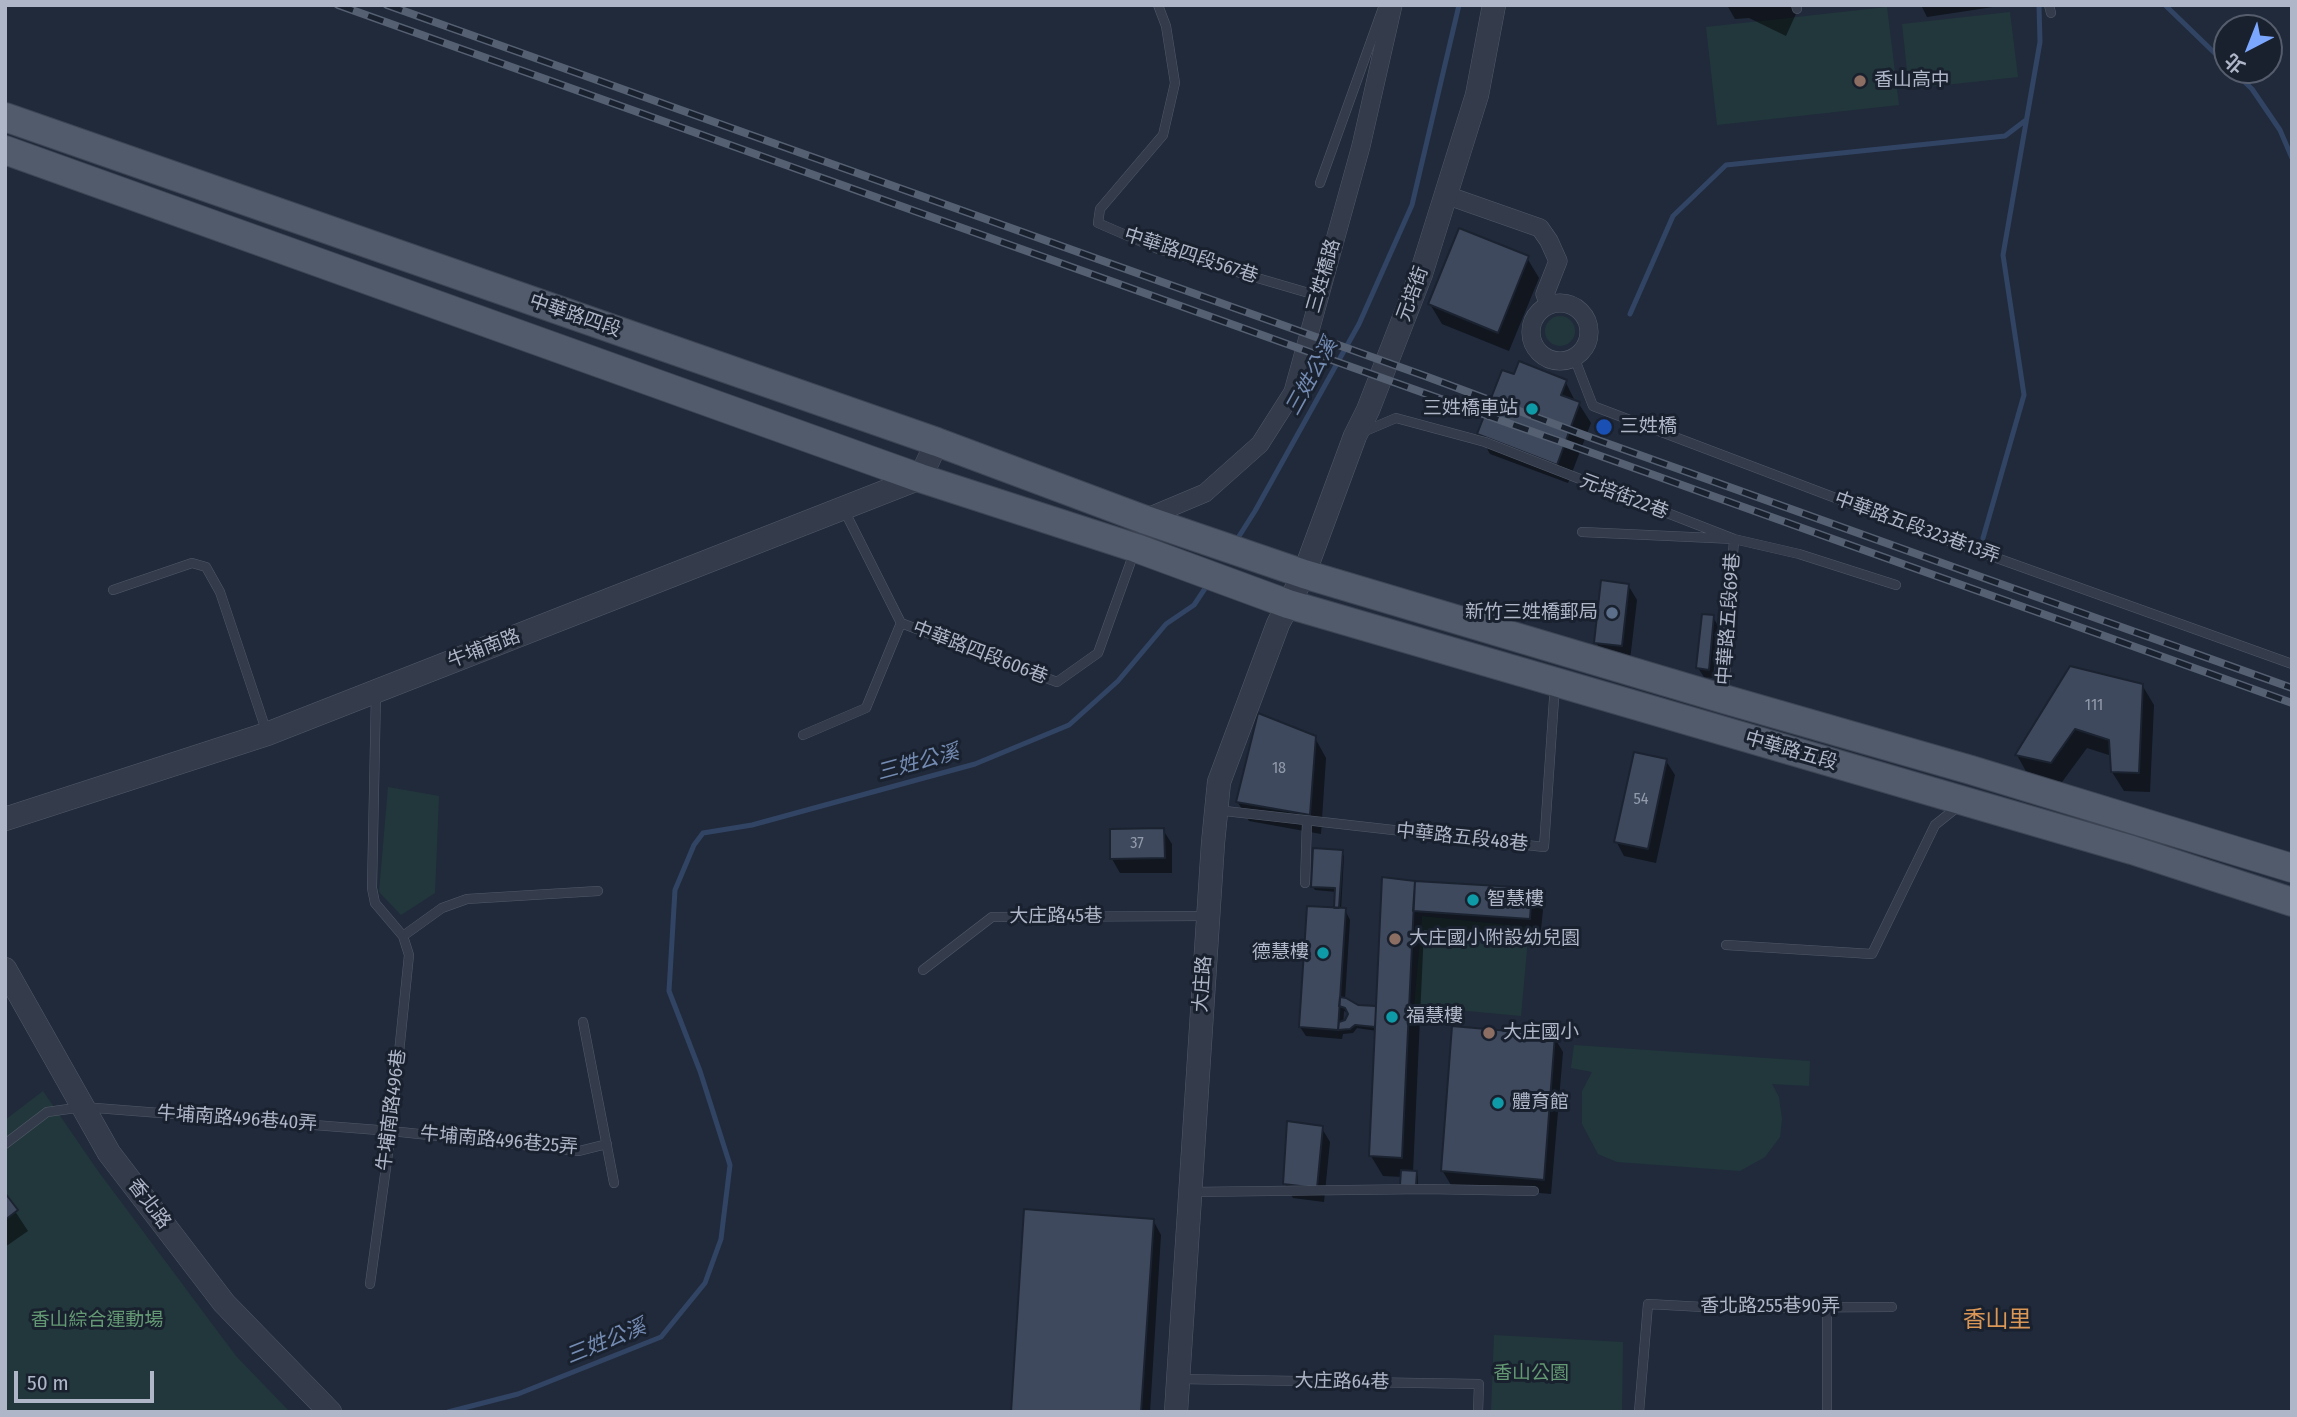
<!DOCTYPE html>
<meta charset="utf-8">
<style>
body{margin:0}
#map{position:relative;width:2297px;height:1417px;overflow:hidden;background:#202a3b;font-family:"Fira Sans Condensed","Noto Sans TC",sans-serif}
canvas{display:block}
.frame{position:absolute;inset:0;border:7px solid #aeb6c7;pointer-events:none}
.north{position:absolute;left:2213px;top:14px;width:70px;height:70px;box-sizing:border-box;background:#19212f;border:2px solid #555d6c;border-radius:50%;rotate:222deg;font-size:19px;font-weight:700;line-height:28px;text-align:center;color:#aeb6c7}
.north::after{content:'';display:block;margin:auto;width:24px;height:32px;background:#7ca7ff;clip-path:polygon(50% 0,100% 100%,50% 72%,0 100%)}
.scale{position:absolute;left:14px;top:1371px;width:140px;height:32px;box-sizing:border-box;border:4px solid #aeb6c7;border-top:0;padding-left:9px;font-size:21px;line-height:24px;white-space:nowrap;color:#aeb6c7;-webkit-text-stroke:5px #19212f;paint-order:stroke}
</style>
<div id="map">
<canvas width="2297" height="1417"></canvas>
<div class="frame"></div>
<div class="north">北</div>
<div class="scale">50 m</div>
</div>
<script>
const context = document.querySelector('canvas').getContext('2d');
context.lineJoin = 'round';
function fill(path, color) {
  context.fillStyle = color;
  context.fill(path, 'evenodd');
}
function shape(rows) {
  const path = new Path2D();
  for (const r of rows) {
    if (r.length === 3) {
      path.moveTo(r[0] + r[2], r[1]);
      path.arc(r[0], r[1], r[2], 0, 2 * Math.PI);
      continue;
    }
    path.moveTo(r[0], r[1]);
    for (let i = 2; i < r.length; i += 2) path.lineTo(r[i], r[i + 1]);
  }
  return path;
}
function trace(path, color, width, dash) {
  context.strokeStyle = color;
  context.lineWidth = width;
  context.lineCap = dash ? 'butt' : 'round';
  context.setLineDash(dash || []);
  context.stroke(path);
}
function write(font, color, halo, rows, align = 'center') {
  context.font = font + ' "Fira Sans Condensed","Noto Sans TC",sans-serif';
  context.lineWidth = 6;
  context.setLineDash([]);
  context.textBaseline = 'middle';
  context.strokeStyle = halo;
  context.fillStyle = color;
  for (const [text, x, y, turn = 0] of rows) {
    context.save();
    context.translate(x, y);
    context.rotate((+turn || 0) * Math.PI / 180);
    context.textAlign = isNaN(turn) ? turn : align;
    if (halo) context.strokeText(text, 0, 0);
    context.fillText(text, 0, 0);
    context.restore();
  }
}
const green = shape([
 [1887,7,1899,105,1717,125,1706,27],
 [2010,12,2018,77,1909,89,1902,24],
 [1560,331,15],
 [388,787,439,796,435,893,401,915,379,892],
 [1422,916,1529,927,1521,1016,1414,1006],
 [1574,1045,1810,1061,1809,1086,1772,1084,1779,1097,1782,1119,1780,1137,1765,1157,1740,1171,1617,1162,1598,1154,1582,1124,1582,1091,1592,1072,1571,1068],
 [43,1091,98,1171,236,1356,290,1412,5,1412,5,1120],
 [1494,1335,1623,1342,1622,1412,1491,1412]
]);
const shadow = shape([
 [1727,5,1800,5,1786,36,1749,18,1735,19],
 [1921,5,1993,5,1993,7,1927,17],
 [1527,258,1539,278,1509,351,1442,324,1430,304],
 [1515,377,1565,381,1576,403,1579,404,1591,423,1568,483,1490,454,1479,434],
 [1628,585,1637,600,1630,660,1604,657,1596,642],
 [1713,617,1718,626,1713,678,1704,677,1698,668],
 [2142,685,2154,705,2150,792,2124,791,2112,772,2112,756,2087,748,2062,782,2028,775,2017,755],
 [1315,738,1326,758,1321,834,1249,821,1237,801],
 [1666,761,1675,775,1656,863,1624,856,1616,841],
 [1163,830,1172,844,1172,873,1120,873,1112,859],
 [1342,852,1344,856,1341,910,1345,910,1350,920,1345,999,1357,1007,1378,1013,1384,879,1531,890,1543,910,1540,939,1424,930,1413,1172,1416,1172,1418,1176,1418,1190,1403,1177,1383,1176,1371,1156,1377,1031,1357,1028,1353,1033,1343,1034,1342,1039,1306,1036,1300,1027,1337,910,1337,892,1315,890,1312,886],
 [1344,1011,1350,1014,1343,1027],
 [1554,1037,1563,1052,1551,1194,1451,1185,1442,1170],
 [1321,1127,1330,1142,1324,1202,1293,1198,1285,1184],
 [5,1196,28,1231,5,1247],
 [1153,1220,1161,1235,1150,1412,1013,1412]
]);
const stream = shape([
 [2165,5,2227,65],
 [2232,70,2252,89,2280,130,2292,158],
 [1630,314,1673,216,1726,165,2005,136,2026,120],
 [1983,538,2024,395,2003,255,2040,42,2039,5],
 [1236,541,1255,511,1359,324,1412,205,1459,5],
 [448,1412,518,1394,661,1337,705,1283,721,1239,730,1165,700,1071,669,991,675,890,694,845,703,833,752,825,975,764,1069,725,1118,681,1166,624,1194,605,1208,584]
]);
const building = shape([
 [1459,228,1529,256,1498,333,1428,304,1459,228],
 [1519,361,1567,380,1561,395,1580,402,1557,465,1477,434,1502,370,1514,374,1519,361],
 [1601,580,1629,584,1622,646,1594,643,1601,580],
 [1702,614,1714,615,1709,670,1696,668,1702,614],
 [2070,666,2143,684,2139,773,2111,772,2109,740,2075,729,2051,763,2015,755,2070,666],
 [1258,713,1316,736,1310,815,1236,802,1258,713],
 [1634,752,1667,759,1648,849,1614,842,1634,752],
 [1164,828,1165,858,1110,859,1110,829,1164,828],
 [1313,848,1343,850,1339,908,1334,908,1335,888,1311,887,1313,848],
 [1382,877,1415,881,1402,1158,1369,1156,1382,877],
 [1415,881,1532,888,1530,919,1413,911,1415,881],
 [1307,906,1346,908,1338,1030,1299,1027,1307,906],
 [1340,997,1346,998,1358,1005,1376,1006,1375,1027,1355,1025,1350,1029,1338,1030,1339,1022,1345,1020,1348,1014,1345,1008,1339,1006,1340,997],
 [1452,1026,1555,1035,1544,1180,1441,1171,1452,1026],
 [1287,1121,1323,1126,1317,1188,1283,1184,1287,1121],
 [1401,1170,1417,1171,1416,1186,1400,1185,1401,1170],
 [5,1193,18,1210,5,1220,5,1193],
 [1024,1209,1154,1219,1141,1412,1011,1412,1024,1209]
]);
const service = shape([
 [1158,5,1166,26,1175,83,1163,135,1100,209,1098,223,1158,249,1319,296],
 [1796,5,1797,9],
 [2049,5,2051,13],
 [1320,183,1384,5],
 [1574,357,1593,406,1941,538,2292,664],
 [1363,432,1396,418,1485,442,1734,539,1799,554,1896,585],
 [844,510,901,623],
 [1582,532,1734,539,1724,694],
 [113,590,192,563,206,567,220,592,267,733],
 [803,735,866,708,901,623,1057,682,1098,653,1135,550],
 [1216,810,1544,847,1555,684],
 [1305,883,1307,821],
 [403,936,442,908,467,899,598,891],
 [1726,945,1872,954,1935,825,1960,805],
 [923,970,992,917,1206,916],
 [583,1022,614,1183],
 [5,1144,47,1112,83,1107,391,1131,579,1151,607,1144],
 [1191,1192,1426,1189,1534,1191],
 [370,1284,391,1131,409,955,403,936,375,903,372,888,376,693],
 [1827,1307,1827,1412],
 [1179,1379,1479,1384,1478,1412],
 [1639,1412,1648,1304,1721,1308,1892,1307]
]);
const minor = shape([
 [1446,195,1540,228,1549,241,1558,261,1545,294,1549,305],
 [1560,332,29],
 [1143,519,1205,493,1260,444,1293,392,1361,146,1393,5]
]);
const tertiary = shape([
 [5,819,267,734,920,478,937,442],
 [5,969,109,1153,224,1303,330,1412],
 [1176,1412,1213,843,1219,782,1278,624,1304,574,1355,436,1368,410,1421,274,1477,95,1494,5]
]);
const primary = shape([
 [5,117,937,442,1143,519,1304,574,1724,699,1971,770,2292,868],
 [5,150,920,478,1136,548,1288,604,2132,850,2292,902]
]);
const rail = shape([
 [338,5,2292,703],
 [387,5,1425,376,1592,438,2292,688]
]);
const markers = [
 [1860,81,7,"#8d6e63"],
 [1532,409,7,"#0f9aa8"],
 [1604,427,9,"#1a4fb4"],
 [1612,613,7,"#5c6f8a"],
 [1473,900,7,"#0f9aa8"],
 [1395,939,7,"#8d6e63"],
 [1323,953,7,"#0f9aa8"],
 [1392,1017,7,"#0f9aa8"],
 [1489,1033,7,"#8d6e63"],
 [1498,1103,7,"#0f9aa8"]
];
const numberNames = [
 ["111",2094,706],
 ["18",1279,769],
 ["54",1641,800],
 ["37",1137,844]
];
const poiNames = [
 ["香山高中",1874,81],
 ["三姓橋車站",1518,409,"right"],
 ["三姓橋",1620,427],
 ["新竹三姓橋郵局",1598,613,"right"],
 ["智慧樓",1487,900],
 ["大庄國小附設幼兒園",1409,939],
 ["德慧樓",1309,953,"right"],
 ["福慧樓",1406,1017],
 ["大庄國小",1503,1033],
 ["體育館",1512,1103]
];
const streetNames = [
 ["中華路四段567巷",1191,256,18],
 ["三姓橋路",1324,276,-74],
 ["元培街",1413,294,-70],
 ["中華路四段",575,316,19],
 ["元培街22巷",1624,497,21],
 ["中華路五段323巷13弄",1917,528,20],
 ["中華路五段69巷",1729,619,-86],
 ["牛埔南路",484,649,-21],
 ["中華路四段606巷",980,653,21],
 ["中華路五段",1791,751,16],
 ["中華路五段48巷",1462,838,6],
 ["大庄路45巷",1056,917],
 ["大庄路",1203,984,-86],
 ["牛埔南路496巷",392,1110,-83],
 ["牛埔南路496巷40弄",237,1119,4],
 ["牛埔南路496巷25弄",499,1141,5],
 ["香北路",149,1204,53],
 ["香北路255巷90弄",1770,1307],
 ["大庄路64巷",1342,1382,1]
];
const parkNames = [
 ["香山綜合運動場",97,1321],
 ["香山公園",1531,1374]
];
const waterNames = [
 ["三姓公溪",1312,377,-61],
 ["三姓公溪",918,763,-15],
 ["三姓公溪",606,1342,-22]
];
const quarterNames = [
 ["香山里",1997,1321]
];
fill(green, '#22373c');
fill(shadow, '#0007');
trace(stream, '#324464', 5);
fill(building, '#3e495d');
trace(building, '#1b2331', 2);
trace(service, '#515968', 10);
trace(minor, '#515968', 19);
trace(tertiary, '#515968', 24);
trace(primary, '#3d4554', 30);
trace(service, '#343c4b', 9);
trace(minor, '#343c4b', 18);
trace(tertiary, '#343c4b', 23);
trace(primary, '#515b6b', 28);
trace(rail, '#556072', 8);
trace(rail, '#19212f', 5, [16]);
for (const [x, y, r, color] of markers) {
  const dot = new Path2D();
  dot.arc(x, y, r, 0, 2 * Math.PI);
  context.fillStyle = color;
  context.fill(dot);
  trace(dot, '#19212f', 2.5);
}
write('16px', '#929bac', null, numberNames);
write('19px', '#aeb6c7', '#19212f', poiNames, 'left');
write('19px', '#aeb6c7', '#19212f', streetNames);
write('19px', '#649a73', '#19212f', parkNames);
write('italic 21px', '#748bb2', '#19212f', waterNames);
write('23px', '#db9756', '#19212f', quarterNames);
</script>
